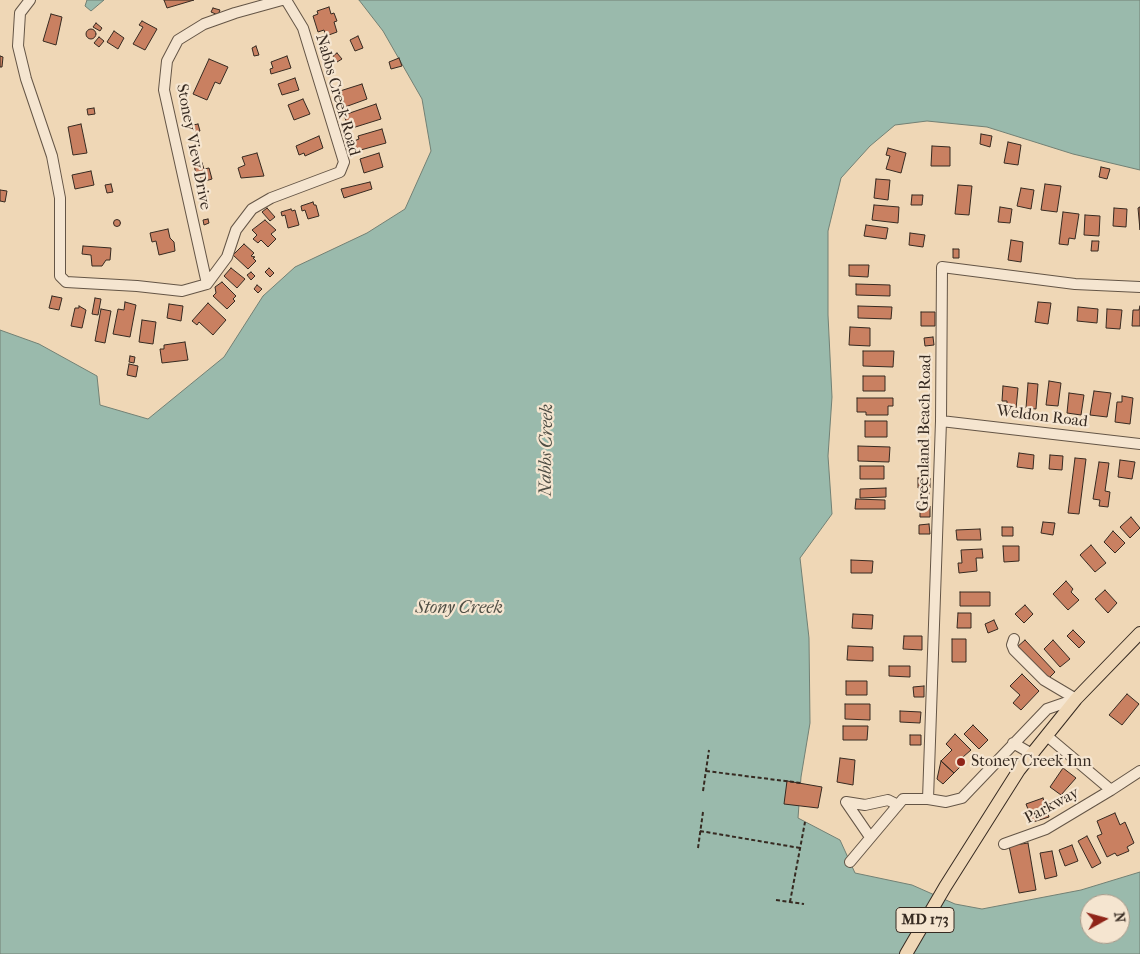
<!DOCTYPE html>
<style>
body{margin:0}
#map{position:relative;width:1140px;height:954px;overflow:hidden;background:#efd7b6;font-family:"IM FELL French Canon",serif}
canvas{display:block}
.north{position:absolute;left:1080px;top:894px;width:50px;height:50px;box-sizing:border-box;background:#f5e5d0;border:1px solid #a99a8a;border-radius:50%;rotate:83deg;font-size:14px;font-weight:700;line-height:20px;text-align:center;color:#362a21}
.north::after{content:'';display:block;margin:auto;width:18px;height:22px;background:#8f2418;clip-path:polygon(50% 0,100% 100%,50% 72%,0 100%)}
</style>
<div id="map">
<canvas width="1140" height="954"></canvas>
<div class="north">N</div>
</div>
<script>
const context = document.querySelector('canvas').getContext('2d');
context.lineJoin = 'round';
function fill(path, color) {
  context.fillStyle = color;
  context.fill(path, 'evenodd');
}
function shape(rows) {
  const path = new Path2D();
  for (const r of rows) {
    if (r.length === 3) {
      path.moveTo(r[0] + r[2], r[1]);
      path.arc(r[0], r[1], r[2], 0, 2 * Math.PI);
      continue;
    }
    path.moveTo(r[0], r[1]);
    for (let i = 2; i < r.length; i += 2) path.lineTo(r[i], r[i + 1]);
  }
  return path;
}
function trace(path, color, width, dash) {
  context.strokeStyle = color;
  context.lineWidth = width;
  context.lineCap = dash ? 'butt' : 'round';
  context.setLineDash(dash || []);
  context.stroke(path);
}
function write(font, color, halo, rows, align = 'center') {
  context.font = font + ' "IM FELL French Canon",serif';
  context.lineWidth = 4.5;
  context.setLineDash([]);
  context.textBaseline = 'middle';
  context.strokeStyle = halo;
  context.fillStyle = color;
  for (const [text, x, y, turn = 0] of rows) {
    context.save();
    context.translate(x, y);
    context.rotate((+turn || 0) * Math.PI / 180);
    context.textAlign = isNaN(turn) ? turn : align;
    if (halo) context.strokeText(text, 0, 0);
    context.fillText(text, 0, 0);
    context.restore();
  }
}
const water = shape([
 [87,0,104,0,91,11,85,6,87,0],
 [359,0,1140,0,1140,170,1073,154,987,127,927,121,895,125,870,146,841,178,828,231,828,315,832,397,828,456,832,514,800,558,809,638,810,723,801,777,798,818,840,840,855,873,912,885,955,904,982,909,1081,890,1140,872,1140,954,0,954,0,330,39,344,97,376,100,405,148,419,224,357,263,296,295,267,367,233,405,209,431,151,422,99,383,31,359,0],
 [1090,904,1120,904,1120,934,1090,934,1090,904]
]);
const building = shape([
 [164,0,194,0,167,8,164,0],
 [329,7,331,14,334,13,337,21,334,22,337,32,326,36,324,30,318,32,313,16,318,14,317,11,329,7],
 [213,8,220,10,218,15,211,12,213,8],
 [51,14,62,17,56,45,43,41,51,14],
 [142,21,157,29,145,50,133,44,143,27,139,25,142,21],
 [96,23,102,28,100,31,93,27,96,23],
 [91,34,5],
 [114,31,124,38,118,49,107,42,114,31],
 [358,36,363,48,355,51,350,40,358,36],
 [99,37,104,41,99,47,94,43,99,37],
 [256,46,259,55,254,56,252,48,256,46],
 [337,53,342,59,337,62,333,56,337,53],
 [0,56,3,57,2,67,0,67,0,56],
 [287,56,291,68,271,74,270,69,273,68,271,62,287,56],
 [399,58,402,66,391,69,389,62,399,58],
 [209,59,228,67,220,84,215,82,207,100,193,94,209,59],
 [295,78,299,90,282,95,278,84,295,78],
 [362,84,367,99,345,107,340,91,362,84],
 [303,99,310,114,294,120,288,105,303,99],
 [376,104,381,119,349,129,344,115,376,104],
 [94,108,95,114,88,115,87,109,94,108],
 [81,124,87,153,73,155,68,127,81,124],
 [198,124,200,131,195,132,193,125,198,124],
 [382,129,386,143,357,151,354,141,359,139,358,136,382,129],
 [981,134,992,136,990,147,980,144,981,134],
 [319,136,323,148,305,156,304,153,299,155,296,146,319,136],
 [1008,142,1021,145,1018,165,1004,163,1008,142],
 [932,146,950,147,950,166,931,166,932,146],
 [888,148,906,153,901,173,886,169,890,156,886,155,888,148],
 [257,153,264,176,241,178,238,168,245,165,242,157,257,153],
 [379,153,383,167,364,173,360,159,379,153],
 [202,163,204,169,209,168,212,179,202,182,199,173,196,174,194,165,202,163],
 [1101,167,1110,169,1107,179,1099,177,1101,167],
 [91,171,94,185,75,189,72,175,91,171],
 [876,179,890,180,888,200,874,198,876,179],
 [370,182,372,189,344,198,341,189,370,182],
 [111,184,113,192,107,193,105,185,111,184],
 [1045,184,1061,186,1057,212,1041,210,1045,184],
 [958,185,972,186,969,215,955,214,958,185],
 [1021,188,1034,190,1031,209,1017,206,1021,188],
 [0,190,7,191,5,202,0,201,0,190],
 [912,195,923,195,922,205,911,205,912,195],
 [313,202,314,205,316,205,319,216,308,219,305,210,302,211,301,206,313,202],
 [874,205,899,207,898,223,872,220,874,205],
 [1000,207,1012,209,1010,223,998,222,1000,207],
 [1140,207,1140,230,1138,208,1140,207],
 [267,208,275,217,270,221,262,212,267,208],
 [1114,208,1127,209,1126,227,1113,226,1114,208],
 [291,209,292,211,295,210,299,225,288,228,285,215,282,216,281,212,291,209],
 [1063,212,1079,214,1075,239,1069,238,1068,245,1059,244,1063,212],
 [1085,215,1100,216,1099,236,1084,235,1085,215],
 [208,219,209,223,204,225,203,220,208,219],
 [117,223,3.5],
 [265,220,276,230,271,234,276,239,268,247,261,240,258,243,253,239,257,235,252,230,265,220],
 [866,225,888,228,886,239,864,236,866,225],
 [168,229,170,238,174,242,175,251,159,255,156,241,152,242,150,233,168,229],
 [910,233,925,235,923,247,909,245,910,233],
 [1011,240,1023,242,1021,262,1008,260,1011,240],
 [1092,241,1099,241,1098,251,1091,251,1092,241],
 [244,244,254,253,251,256,255,257,253,258,256,261,248,269,233,255,244,244],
 [83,246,111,248,110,260,106,260,102,266,92,266,91,255,82,254,83,246],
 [953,249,959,249,959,258,953,258,953,249],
 [849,265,869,265,868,277,849,276,849,265],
 [231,268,245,279,237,288,224,276,231,268],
 [269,268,274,273,270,277,265,272,269,268],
 [251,272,255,276,251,280,247,275,251,272],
 [222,282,236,296,233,299,235,301,227,309,213,296,216,293,215,287,222,282],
 [856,284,890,285,890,296,856,295,856,284],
 [257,285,262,289,258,293,254,289,257,285],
 [52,296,62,298,59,310,49,308,52,296],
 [95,298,101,299,98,315,92,314,95,298],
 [125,302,136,305,130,337,113,334,118,309,124,310,125,302],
 [1038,302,1051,303,1048,324,1035,322,1038,302],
 [208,303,226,320,213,335,199,322,197,325,192,321,208,303],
 [169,304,183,306,181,321,167,318,169,304],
 [79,306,86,310,82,328,71,326,75,308,79,308,79,306],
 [858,306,892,307,891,319,858,318,858,306],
 [1140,306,1140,326,1132,326,1133,310,1139,310,1140,306],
 [1078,307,1098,309,1097,323,1077,321,1078,307],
 [101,309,111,311,105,343,95,341,101,309],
 [1107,309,1122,310,1120,329,1106,328,1107,309],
 [921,312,935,312,935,326,921,326,921,312],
 [142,320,156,322,153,344,139,342,142,320],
 [850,327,870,328,870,346,849,345,850,327],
 [933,337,934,345,925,346,924,338,933,337],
 [185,342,188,360,162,363,160,349,164,349,164,345,185,342],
 [863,351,894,351,893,367,863,366,863,351],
 [130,356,135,357,134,363,129,362,130,356],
 [129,364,138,366,136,377,127,375,129,364],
 [863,376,885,376,885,391,863,391,863,376],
 [1049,381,1061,383,1058,406,1046,405,1049,381],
 [1028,383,1038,384,1036,409,1026,408,1028,383],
 [1003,386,1018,388,1016,409,1007,408,1007,401,1002,401,1003,386],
 [1094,391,1111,393,1107,417,1090,415,1094,391],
 [1069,393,1084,395,1081,415,1067,413,1069,393],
 [1122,396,1133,398,1130,424,1115,422,1117,402,1122,402,1122,396],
 [857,398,893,398,893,406,888,406,888,415,866,415,866,412,857,412,857,398],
 [865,421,887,421,887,437,865,437,865,421],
 [858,446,890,447,889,462,858,461,858,446],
 [1019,453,1034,455,1033,469,1017,467,1019,453],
 [1050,455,1063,456,1062,470,1049,469,1050,455],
 [1075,458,1086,459,1079,514,1068,513,1075,458],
 [1120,460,1135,462,1132,479,1118,477,1120,460],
 [1099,462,1109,463,1105,491,1110,492,1108,507,1099,506,1100,500,1093,499,1099,462],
 [860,466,884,466,884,479,860,479,860,466],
 [918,478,930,478,930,488,918,488,918,478],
 [886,488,886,497,860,498,860,489,886,488],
 [920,489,929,489,929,497,920,497,920,489],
 [856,499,885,500,885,509,855,509,856,499],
 [920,506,930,506,930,517,920,517,920,506],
 [1131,517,1140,528,1130,538,1120,527,1131,517],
 [1043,522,1055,523,1053,535,1041,533,1043,522],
 [929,524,930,534,919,534,919,525,929,524],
 [1002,527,1013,527,1013,536,1002,536,1002,527],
 [980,529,981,540,957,540,956,530,980,529],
 [1113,531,1125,543,1115,553,1104,542,1113,531],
 [1091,545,1106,563,1095,572,1080,555,1091,545],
 [1003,546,1019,546,1019,561,1004,562,1003,546],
 [982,549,983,558,976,558,977,571,959,573,958,563,962,563,961,550,982,549],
 [851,560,873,561,872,573,851,573,851,560],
 [1066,581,1073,589,1071,592,1079,600,1068,610,1053,594,1066,581],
 [1105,590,1117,603,1108,613,1095,599,1105,590],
 [960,592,990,592,990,606,960,606,960,592],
 [1025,605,1033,614,1024,623,1015,614,1025,605],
 [958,613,971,613,971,628,957,628,958,613],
 [853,614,873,615,872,629,852,628,853,614],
 [994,620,998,629,988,633,985,624,994,620],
 [1073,630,1085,642,1079,648,1067,636,1073,630],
 [904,636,922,636,922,650,903,649,904,636],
 [952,639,966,639,966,662,952,662,952,639],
 [1025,640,1055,672,1047,680,1016,648,1025,640],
 [1053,640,1070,659,1060,667,1044,649,1053,640],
 [848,646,873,647,873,661,847,660,848,646],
 [889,666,910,666,910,677,889,676,889,666],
 [1022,674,1039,691,1021,710,1013,703,1020,695,1010,686,1022,674],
 [846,681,867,681,867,695,846,695,846,681],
 [924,686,924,697,914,697,913,687,924,686],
 [1127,694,1139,704,1122,725,1109,715,1127,694],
 [845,704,870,704,870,720,845,719,845,704],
 [900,711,921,712,920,723,900,722,900,711],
 [973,725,988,740,979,749,964,734,973,725],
 [843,726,868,726,867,740,843,740,843,726],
 [955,734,971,750,963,757,966,761,954,773,941,761,952,750,946,744,955,734],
 [910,735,921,735,921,745,910,745,910,735],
 [840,758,855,760,853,785,837,782,840,758],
 [941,761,954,773,943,784,937,779,941,761],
 [1063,768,1076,778,1061,795,1050,787,1063,768],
 [787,781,822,787,818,808,784,804,787,781],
 [1043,798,1049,817,1033,822,1026,804,1043,798],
 [1115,813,1120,825,1125,822,1134,843,1127,847,1129,851,1117,856,1115,853,1107,857,1097,836,1102,834,1097,821,1115,813],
 [1087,836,1101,863,1092,868,1078,841,1087,836],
 [1028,843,1036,890,1019,893,1009,846,1028,843],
 [1072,845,1078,861,1065,866,1059,850,1072,845],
 [1052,851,1057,876,1045,879,1040,853,1052,851]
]);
const path = shape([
 [706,771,801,783],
 [703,791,709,750],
 [700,831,800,848],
 [698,848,703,812],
 [776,900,804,904],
 [790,902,805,822]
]);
const minor = shape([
 [30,0,20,13,18,46,26,79,52,156,60,198,60,276,66,282,137,286,182,291,207,284,227,257,236,230,252,209,271,198,340,172,344,162,303,28,286,0],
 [207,284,164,90,167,61,178,40,204,24,235,13,282,0],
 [941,421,1140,444],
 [1014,639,1012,645,1014,650,1044,680,1076,699],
 [1047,736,1111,790,1140,771],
 [1013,743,1032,754],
 [928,799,941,421,942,267,1075,284,1140,287],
 [870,837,846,802,865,805,888,800,898,805],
 [1004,844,1046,829,1111,790],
 [850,862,903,799,928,799,946,802,962,798,1047,709,1076,699]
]);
const major = shape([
 [906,954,945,887,1019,770,1076,699,1140,633]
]);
const markers = [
 [961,762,5,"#8f2418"]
];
const shields = [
 [925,920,58]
];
const shieldNames = [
 ["MD 173",925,920]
];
const streetNames = [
 ["Nabbs Creek Road",337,95,74],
 ["Stoney View Drive",193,147,79],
 ["Weldon Road",1042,417,7],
 ["Greenland Beach Road",925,433,-89],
 ["Parkway",1052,806,-28]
];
const poiNames = [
 ["Stoney Creek Inn",971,762]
];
const waterNames = [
 ["Nabbs Creek",547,450,-89],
 ["Stony Creek",459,609]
];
fill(water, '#9abaac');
trace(water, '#728074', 1);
fill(building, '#c98061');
trace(building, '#362a21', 1);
trace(minor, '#645546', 12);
trace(major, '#362a21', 14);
trace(path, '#362a21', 2, [4, 2.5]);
trace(minor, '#f5e5d0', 10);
trace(major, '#efd7b6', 12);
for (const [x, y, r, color] of markers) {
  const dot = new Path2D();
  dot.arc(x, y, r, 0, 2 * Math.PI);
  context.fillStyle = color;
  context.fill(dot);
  trace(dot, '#f5e5d0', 2);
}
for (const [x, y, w] of shields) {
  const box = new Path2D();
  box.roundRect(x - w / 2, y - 12.5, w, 25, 4);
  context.fillStyle = '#f5e5d0';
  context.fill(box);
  trace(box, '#362a21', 1);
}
write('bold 15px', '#362a21', null, shieldNames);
write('16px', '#362a21', '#f5e5d0', streetNames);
write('16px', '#362a21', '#f5e5d0', poiNames, 'left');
write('italic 18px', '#4f4e44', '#f5e5d0', waterNames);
</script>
